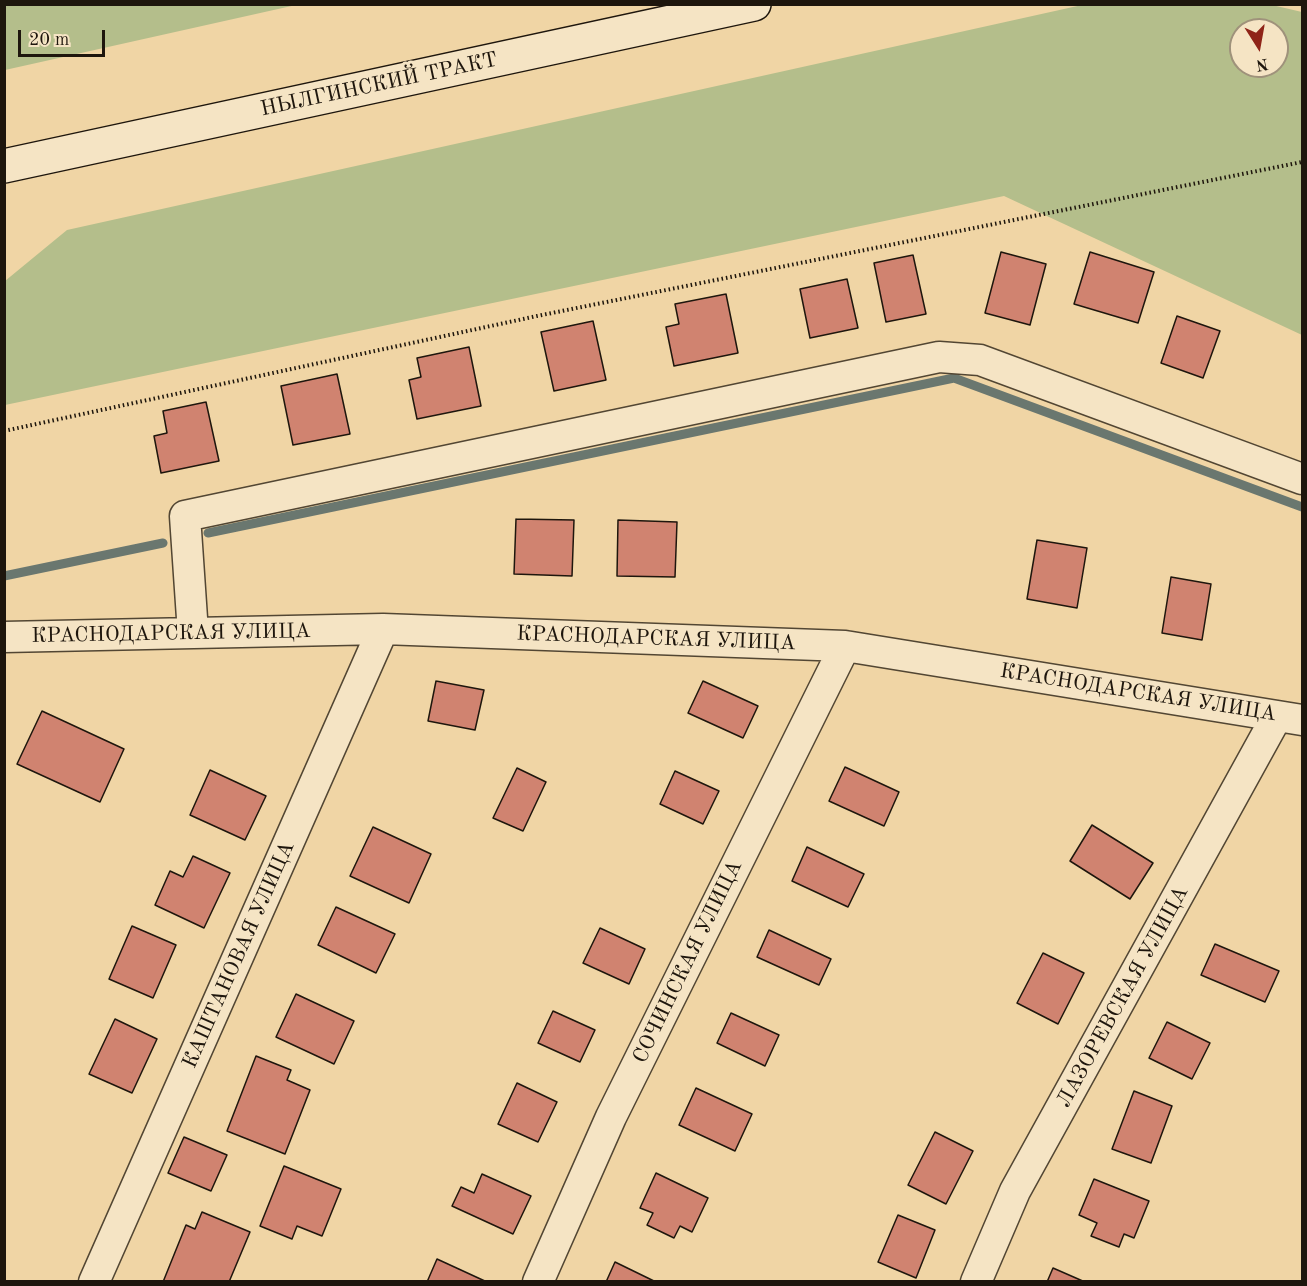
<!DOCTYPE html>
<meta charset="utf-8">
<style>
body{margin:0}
#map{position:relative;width:1307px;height:1286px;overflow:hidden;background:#f0d5a5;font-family:"Old Standard TT",serif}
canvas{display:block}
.frame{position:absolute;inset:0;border:6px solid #1e160d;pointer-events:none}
.north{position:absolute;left:1229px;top:18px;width:60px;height:60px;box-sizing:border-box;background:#f5e4c4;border:2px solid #9f927b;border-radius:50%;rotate:169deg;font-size:16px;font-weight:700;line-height:24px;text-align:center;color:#1e160d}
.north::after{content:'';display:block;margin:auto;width:21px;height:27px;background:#8f2418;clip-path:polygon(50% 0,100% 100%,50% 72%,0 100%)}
.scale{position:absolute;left:18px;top:30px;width:87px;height:27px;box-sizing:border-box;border:3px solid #1e160d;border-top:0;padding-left:8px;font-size:18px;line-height:21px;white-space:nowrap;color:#1e160d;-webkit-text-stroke:4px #f5e4c4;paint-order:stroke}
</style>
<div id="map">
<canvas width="1307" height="1286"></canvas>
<div class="frame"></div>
<div class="north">N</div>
<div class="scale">20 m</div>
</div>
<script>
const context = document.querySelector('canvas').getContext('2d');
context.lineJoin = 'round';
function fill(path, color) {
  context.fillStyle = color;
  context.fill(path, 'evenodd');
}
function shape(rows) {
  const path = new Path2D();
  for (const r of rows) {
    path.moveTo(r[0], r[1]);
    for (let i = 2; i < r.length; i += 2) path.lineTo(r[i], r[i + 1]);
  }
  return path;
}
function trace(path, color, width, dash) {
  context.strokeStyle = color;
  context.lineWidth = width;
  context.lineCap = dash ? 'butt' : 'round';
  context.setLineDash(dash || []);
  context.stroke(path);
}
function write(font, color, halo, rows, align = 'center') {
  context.font = font + ' "Old Standard TT",serif';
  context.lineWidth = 6;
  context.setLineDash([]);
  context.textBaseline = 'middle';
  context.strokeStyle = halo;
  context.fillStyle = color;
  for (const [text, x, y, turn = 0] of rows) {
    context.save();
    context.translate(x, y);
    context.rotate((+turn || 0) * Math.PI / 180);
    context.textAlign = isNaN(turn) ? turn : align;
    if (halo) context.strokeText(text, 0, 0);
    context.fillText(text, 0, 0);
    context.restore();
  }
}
const green = shape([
 [5,4,296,4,296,5,5,70],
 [1272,5,1302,12,1302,335,1004,196,5,405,5,281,67,230,1082,5],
 [1241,30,1277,30,1277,66,1241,66]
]);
const stream = shape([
 [208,533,954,378,1302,507],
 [4,576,163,543]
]);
const building = shape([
 [1001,252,1046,264,1030,325,985,313,1001,252],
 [1090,252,1154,272,1138,323,1074,304,1090,252],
 [913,255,926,314,886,322,874,263,913,255],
 [847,279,858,328,810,338,800,289,847,279],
 [726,294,738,353,674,366,666,327,679,324,675,304,726,294],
 [1177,316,1220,331,1203,378,1161,363,1177,316],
 [593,321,606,380,554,391,541,332,593,321],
 [469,347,481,406,417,419,409,380,421,377,417,358,469,347],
 [337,374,350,434,293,445,281,386,337,374],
 [206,402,219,461,161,473,154,436,167,433,163,411,206,402],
 [516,519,574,520,572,576,514,574,516,519],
 [618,520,677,522,675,577,617,576,618,520],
 [1037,540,1087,548,1077,608,1027,599,1037,540],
 [1171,577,1211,584,1202,640,1162,633,1171,577],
 [436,681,484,690,475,730,428,721,436,681],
 [703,681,758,706,743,738,688,713,703,681],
 [42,711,124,749,100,802,17,764,42,711],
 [845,767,899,792,884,826,829,801,845,767],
 [517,768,546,782,523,831,493,818,517,768],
 [210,770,266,796,245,840,190,815,210,770],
 [675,771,719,791,703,824,660,804,675,771],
 [1092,825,1153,863,1130,899,1070,861,1092,825],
 [373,827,431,854,409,903,350,876,373,827],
 [807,847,864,874,848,907,792,881,807,847],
 [193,856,230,873,204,928,155,905,170,871,183,877,193,856],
 [336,907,395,934,376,973,318,945,336,907],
 [132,926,176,945,153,998,109,979,132,926],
 [600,928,645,949,629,984,583,963,600,928],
 [769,930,831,959,819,985,757,957,769,930],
 [1215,944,1279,971,1265,1002,1201,975,1215,944],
 [1043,953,1084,973,1058,1024,1017,1003,1043,953],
 [296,994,354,1021,334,1064,276,1037,296,994],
 [553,1011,595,1030,580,1062,538,1043,553,1011],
 [731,1013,779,1035,765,1066,717,1043,731,1013],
 [115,1019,157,1039,132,1093,89,1074,115,1019],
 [1167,1022,1210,1043,1192,1079,1149,1058,1167,1022],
 [256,1056,291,1070,287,1080,310,1090,285,1154,227,1131,256,1056],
 [517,1083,557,1102,538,1142,498,1124,517,1083],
 [696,1088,752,1114,735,1151,679,1125,696,1088],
 [1134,1091,1172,1106,1151,1163,1112,1149,1134,1091],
 [935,1132,973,1151,946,1204,908,1185,935,1132],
 [184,1137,227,1155,211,1191,168,1173,184,1137],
 [284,1166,341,1189,322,1236,297,1226,292,1239,260,1226,284,1166],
 [656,1173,708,1198,692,1232,680,1226,674,1238,647,1225,653,1213,640,1208,656,1173],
 [482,1174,531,1196,513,1234,452,1206,461,1187,474,1193,482,1174],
 [1094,1179,1149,1201,1134,1238,1124,1234,1119,1247,1091,1236,1097,1223,1079,1215,1094,1179],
 [202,1212,250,1232,229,1282,163,1282,186,1225,195,1229,202,1212],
 [898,1215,935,1230,916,1278,878,1262,898,1215],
 [437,1259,487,1282,427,1282,437,1259],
 [615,1262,656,1282,606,1282,615,1262],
 [1053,1268,1085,1282,1047,1282,1053,1268]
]);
const path = shape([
 [4,431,537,316,1302,162]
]);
const minor = shape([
 [193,633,185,516,939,357,980,360,1302,479],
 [4,637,383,629,845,646,1302,720],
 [94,1282,383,629],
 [538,1282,611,1117,845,646],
 [976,1282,1015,1191,1277,716]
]);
const secondary = shape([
 [4,166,754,4]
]);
const streetNames = [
 ["НЫЛГИНСКИЙ ТРАКТ",379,85,-12],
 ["КРАСНОДАРСКАЯ УЛИЦА",171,634,-1],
 ["КРАСНОДАРСКАЯ УЛИЦА",656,639,2],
 ["КРАСНОДАРСКАЯ УЛИЦА",1138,693,9],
 ["КАШТАНОВАЯ УЛИЦА",239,955,-66],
 ["СОЧИНСКАЯ УЛИЦА",688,962,-64],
 ["ЛАЗОРЕВСКАЯ УЛИЦА",1123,997,-61]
];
fill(green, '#b4be8b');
trace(stream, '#6a776f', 9);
fill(building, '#d08370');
trace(building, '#1e160d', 1.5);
trace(minor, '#524633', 33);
trace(secondary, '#1e160d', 36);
trace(path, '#1e160d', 4, [1.5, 3]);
trace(minor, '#f5e4c4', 30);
trace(secondary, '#f5e4c4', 33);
write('21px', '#1e160d', '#f5e4c4', streetNames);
</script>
